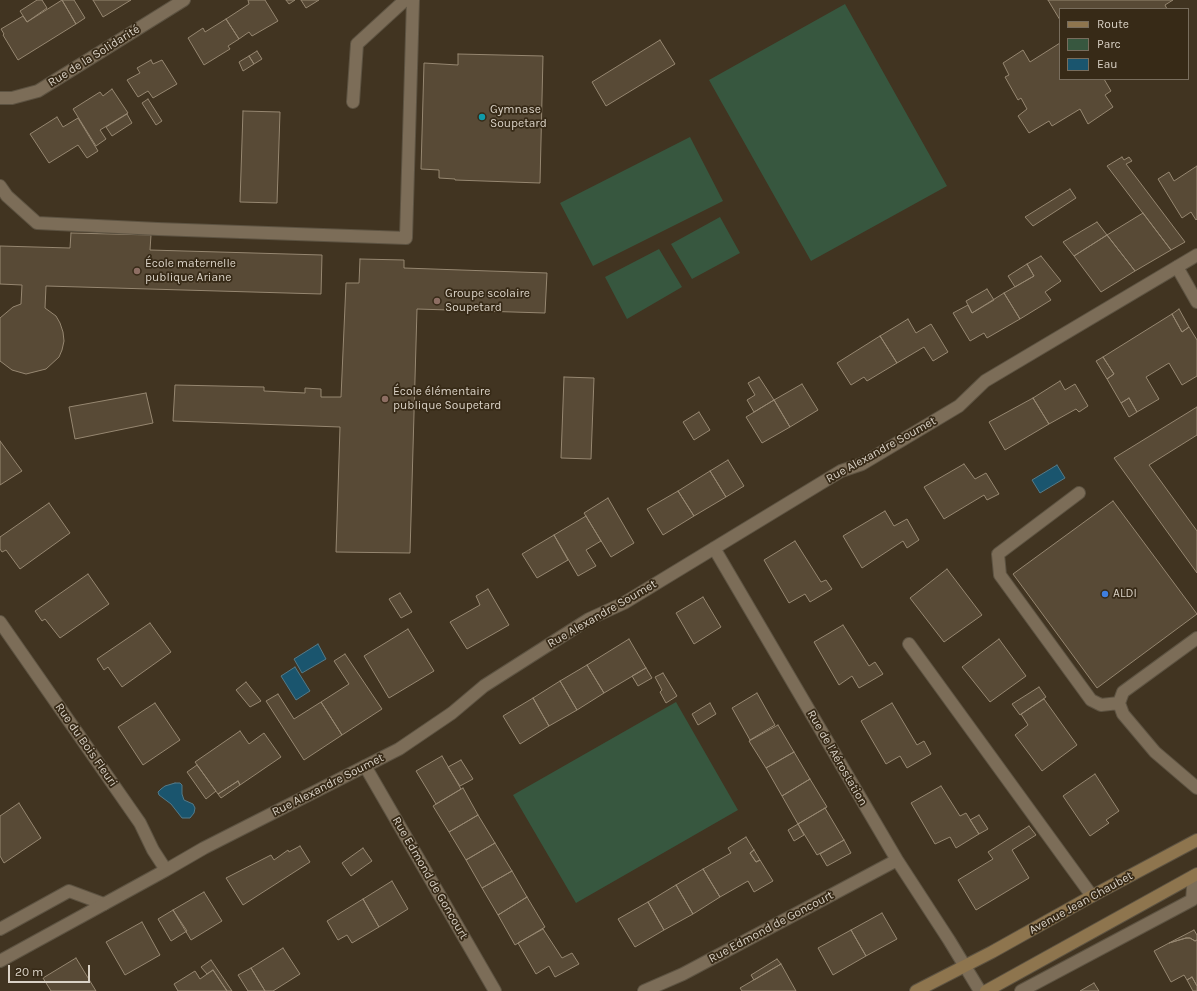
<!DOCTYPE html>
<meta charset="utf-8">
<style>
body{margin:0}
#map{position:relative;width:1197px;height:991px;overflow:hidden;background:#413421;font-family:Karla,sans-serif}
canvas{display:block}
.legend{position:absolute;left:1059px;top:8px;width:130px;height:72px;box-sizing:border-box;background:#372a17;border:1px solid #786d5d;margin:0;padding:5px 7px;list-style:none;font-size:12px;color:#dad2c6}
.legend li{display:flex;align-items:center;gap:8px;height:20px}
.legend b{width:20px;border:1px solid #786d5d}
.scale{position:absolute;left:8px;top:965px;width:82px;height:18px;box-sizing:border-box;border:2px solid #dad2c6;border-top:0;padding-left:5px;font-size:12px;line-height:14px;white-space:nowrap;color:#dad2c6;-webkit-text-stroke:3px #372a17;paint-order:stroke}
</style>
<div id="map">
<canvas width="1197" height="991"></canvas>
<ul class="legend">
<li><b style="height:5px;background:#8e754e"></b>Route</li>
<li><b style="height:11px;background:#37573f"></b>Parc</li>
<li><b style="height:11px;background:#1a556e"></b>Eau</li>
</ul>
<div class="scale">20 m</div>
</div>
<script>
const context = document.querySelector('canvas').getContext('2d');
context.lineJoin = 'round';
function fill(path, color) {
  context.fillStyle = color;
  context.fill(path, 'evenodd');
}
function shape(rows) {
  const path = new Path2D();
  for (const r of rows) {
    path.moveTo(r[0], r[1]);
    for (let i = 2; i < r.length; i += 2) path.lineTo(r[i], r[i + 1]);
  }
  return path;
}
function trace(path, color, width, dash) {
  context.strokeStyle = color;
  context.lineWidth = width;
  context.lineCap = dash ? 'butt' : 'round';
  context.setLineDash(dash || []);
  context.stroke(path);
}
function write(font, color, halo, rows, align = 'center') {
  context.font = font + ' Karla,sans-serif';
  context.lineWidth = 3.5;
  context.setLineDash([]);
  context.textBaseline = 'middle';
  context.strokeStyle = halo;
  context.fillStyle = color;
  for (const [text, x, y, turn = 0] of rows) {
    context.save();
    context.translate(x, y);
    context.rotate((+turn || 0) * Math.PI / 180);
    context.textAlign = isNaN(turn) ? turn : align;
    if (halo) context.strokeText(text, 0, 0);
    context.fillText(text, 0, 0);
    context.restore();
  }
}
const green = shape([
 [845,4,947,186,811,261,709,80],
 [690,137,723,201,593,266,560,203],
 [720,217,740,253,692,279,671,244],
 [659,249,682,287,627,319,605,277],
 [676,702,738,810,576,903,513,795]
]);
const water = shape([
 [1057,465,1065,478,1040,493,1032,480,1057,465],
 [318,644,326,659,302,673,294,659,318,644],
 [295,667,310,691,296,700,281,676,295,667],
 [175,783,180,783,182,785,182,794,184,800,193,804,195,808,194,813,190,818,182,818,171,804,159,795,158,792,161,789,165,786,175,783]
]);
const building = shape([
 [37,0,42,0,47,8,27,22,20,11,37,0],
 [62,0,74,0,85,18,76,24,62,0],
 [62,0,76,24,18,60,3,35,4,34,1,29,23,16,27,22,62,0],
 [93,0,131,0,103,17,93,0],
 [265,0,278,21,252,36,249,32,239,39,226,19,249,4,248,0,265,0],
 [286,0,295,0,289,4,286,0],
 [301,0,319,0,306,8,301,0],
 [1048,0,1173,0,1165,5,1167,9,1060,9,1060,20,1048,0],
 [226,19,239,39,228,46,230,49,204,65,188,38,203,28,205,32,226,19],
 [660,40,675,64,606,106,592,82,660,40],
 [1060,43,1060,79,1104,79,1111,91,1105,95,1113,107,1088,124,1080,109,1052,126,1049,121,1029,133,1018,116,1027,109,1021,98,1018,100,1005,77,1009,75,1003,63,1023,50,1030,62,1060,43],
 [257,51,262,59,254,64,249,56,257,51],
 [458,54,543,56,540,183,455,180,455,179,439,178,439,170,421,169,424,63,458,65,458,54],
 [249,56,254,64,243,71,239,62,249,56],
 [151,60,153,64,162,60,177,84,153,98,148,91,138,97,127,80,140,73,137,68,151,60],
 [112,89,128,113,100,130,106,139,96,146,73,109,100,92,103,96,112,89],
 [148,99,162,121,156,125,142,103,148,99],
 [243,111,280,112,277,203,240,202,243,111],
 [127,114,132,123,112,136,106,127,127,114],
 [57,117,63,127,78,118,98,151,87,158,78,145,49,163,30,134,57,117],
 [1122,157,1124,160,1129,157,1132,161,1126,164,1185,242,1171,250,1107,166,1122,157],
 [1197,166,1197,219,1196,220,1191,212,1182,218,1158,179,1169,172,1174,181,1197,166],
 [1070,189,1076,198,1033,226,1025,217,1070,189],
 [1143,213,1171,250,1135,271,1107,235,1143,213],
 [1097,222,1107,235,1074,256,1063,242,1097,222],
 [71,233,151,235,150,250,322,255,321,294,46,286,45,308,56,316,60,323,63,332,64,341,62,350,59,357,46,369,26,374,12,370,0,361,0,318,13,307,21,304,22,285,0,284,0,246,70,248,71,233],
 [1107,235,1135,271,1101,292,1074,256,1107,235],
 [1041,256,1061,281,1045,292,1051,300,1020,319,1004,293,1034,276,1027,264,1041,256],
 [360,259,404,260,404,268,547,273,545,313,417,309,410,553,336,552,340,427,173,421,175,385,264,387,264,391,305,393,305,388,321,389,321,397,341,397,346,283,359,283,360,259],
 [1027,264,1034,276,1015,287,1008,276,1027,264],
 [987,289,994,300,972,313,966,301,987,289],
 [1004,293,1020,319,987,338,984,333,970,341,953,313,968,305,972,313,1004,293],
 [1179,309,1189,327,1182,332,1172,314,1179,309],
 [1172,314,1182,332,1189,327,1197,340,1197,376,1182,385,1169,363,1146,377,1159,399,1137,412,1129,398,1121,403,1107,379,1114,374,1103,357,1172,314],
 [908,319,916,333,931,324,948,352,933,361,924,347,897,363,880,336,908,319],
 [880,336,897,363,867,381,864,377,851,385,837,363,880,336],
 [1103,357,1114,374,1107,379,1096,361,1103,357],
 [564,377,594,378,591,459,561,458,564,377],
 [759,377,774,400,754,412,747,400,755,395,748,383,759,377],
 [1060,381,1065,390,1075,384,1088,406,1079,412,1076,409,1049,424,1033,398,1060,381],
 [802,384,818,410,790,427,774,400,802,384],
 [146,393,153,423,75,439,69,407,146,393],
 [1033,398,1049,424,1005,450,989,422,1033,398],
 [1129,398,1137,412,1129,417,1121,403,1129,398],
 [774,400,790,427,762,443,746,417,774,400],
 [1197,407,1197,435,1149,465,1197,531,1197,573,1114,458,1197,407],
 [699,412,710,430,694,440,683,422,699,412],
 [0,441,22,471,0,485,0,441],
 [728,460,744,486,726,497,710,471,728,460],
 [964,464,975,479,986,473,999,494,987,500,984,495,944,519,924,487,964,464],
 [710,471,726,497,694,516,678,491,710,471],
 [678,491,694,516,663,535,647,509,678,491],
 [608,498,634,543,611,557,584,513,608,498],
 [1113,501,1197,614,1097,688,1013,574,1113,501],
 [49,503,70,533,20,569,6,550,2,552,0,549,0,537,49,503],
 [885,511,894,526,907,519,919,540,907,548,903,541,862,568,843,536,885,511],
 [586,516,601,541,586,550,596,566,578,576,554,535,586,516],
 [554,535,568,560,537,578,522,554,554,535],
 [795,541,821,582,826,580,832,589,810,602,805,594,789,603,764,560,795,541],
 [947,569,982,615,944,642,910,598,947,569],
 [88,574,109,604,60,638,45,619,42,621,35,611,88,574],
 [488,589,509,625,467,649,450,622,480,605,476,596,488,589],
 [400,593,412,612,401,618,389,599,400,593],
 [703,597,721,627,694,644,676,613,703,597],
 [150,623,171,652,122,687,108,667,104,670,97,659,150,623],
 [843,625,869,666,875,662,883,674,859,688,852,676,839,685,814,642,843,625],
 [408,629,434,671,389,698,364,656,408,629],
 [629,639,646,668,604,693,587,665,629,639],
 [999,639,1026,676,990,702,962,667,999,639],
 [345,654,382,709,342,735,321,702,349,684,334,661,345,654],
 [587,665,604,693,577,710,560,681,587,665],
 [646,668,652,678,638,686,632,676,646,668],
 [663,673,677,696,666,703,660,692,662,690,655,677,663,673],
 [560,681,577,710,549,726,533,698,560,681],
 [246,682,261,701,250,707,236,690,246,682],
 [1039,687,1046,697,1020,715,1012,704,1039,687],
 [757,693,775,725,750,740,732,708,757,693],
 [278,694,294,719,321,702,342,735,304,760,266,701,278,694],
 [533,698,549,726,520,744,503,716,533,698],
 [1044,699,1077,745,1042,771,1015,735,1028,725,1021,714,1044,699],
 [155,703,180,740,143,765,118,727,155,703],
 [710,703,716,714,698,725,692,714,710,703],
 [892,703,917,745,924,741,931,754,907,768,900,756,886,764,861,721,892,703],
 [778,725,794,752,766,768,749,741,778,725],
 [240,731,249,744,264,733,281,757,240,785,238,781,218,794,195,762,240,731],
 [794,752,810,779,782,796,766,768,794,752],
 [442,756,461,789,436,804,416,771,442,756],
 [461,760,473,779,460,786,448,767,461,760],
 [197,765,216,791,206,799,187,772,197,765],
 [1095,774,1119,811,1106,820,1109,823,1090,836,1063,796,1095,774],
 [810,779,827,807,798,824,782,796,810,779],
 [238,781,240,785,221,798,218,794,238,781],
 [941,786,960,816,966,813,979,834,956,848,950,837,935,844,911,803,941,786],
 [463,788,478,815,449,832,433,806,463,788],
 [19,803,41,838,4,863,0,856,0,816,19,803],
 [825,808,844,840,817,855,798,824,825,808],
 [478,815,495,843,466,860,449,832,478,815],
 [979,815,988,829,979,834,970,820,979,815],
 [798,824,804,835,794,841,788,830,798,824],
 [1029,826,1036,835,1012,850,1029,878,976,910,958,880,993,859,988,852,1029,826],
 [746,837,754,850,750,853,756,862,760,860,773,881,754,892,748,881,720,897,703,869,731,853,728,848,746,837],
 [844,840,851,853,827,866,820,854,844,840],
 [495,843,512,871,482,888,466,860,495,843],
 [300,846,310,862,243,905,226,878,271,855,274,860,288,850,289,852,300,846],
 [363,848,372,861,351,876,342,863,363,848],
 [754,850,760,860,756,862,750,853,754,850],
 [703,869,720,897,693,914,676,885,703,869],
 [512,871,527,897,498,915,482,888,512,871],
 [392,881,408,909,379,927,363,899,392,881],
 [676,885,693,914,664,930,648,902,676,885],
 [204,892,222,921,191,940,173,910,204,892],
 [527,897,545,927,515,945,498,915,527,897],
 [363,899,379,927,352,943,347,935,338,940,327,921,363,899],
 [648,902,664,930,635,947,618,919,648,902],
 [173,910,187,931,171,941,158,919,173,910],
 [882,913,897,939,866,956,851,930,882,913],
 [142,922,160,955,125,975,106,942,142,922],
 [543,929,562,958,572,953,579,964,555,977,549,966,536,974,518,943,543,929],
 [851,930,866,956,833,975,818,948,851,930],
 [1194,930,1197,935,1197,940,1195,941,1190,938,1186,938,1169,943,1194,930],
 [1186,938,1190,938,1195,941,1197,940,1197,986,1192,977,1187,980,1184,975,1171,982,1154,951,1169,943,1186,938],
 [283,948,300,974,273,991,265,991,251,968,283,948],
 [76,958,96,991,51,991,43,978,76,958],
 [777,959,781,964,754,980,751,975,777,959],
 [211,960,232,991,227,991,213,970,207,974,201,967,211,960],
 [781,964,796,991,742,991,740,988,781,964],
 [251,968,265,991,248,991,238,975,251,968],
 [213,970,227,991,178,991,174,984,195,971,200,979,213,970],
 [1192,977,1197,986,1197,991,1193,991,1187,980,1192,977],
 [1094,983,1099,991,1080,991,1094,983]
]);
const lane = shape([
 [353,102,357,44,405,0],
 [0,186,7,196,37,223,158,229,406,238,413,0],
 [1177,267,1197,302],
 [1079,493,998,554,1000,575,1091,700,1101,705,1119,703],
 [1197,638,1123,692,1119,703,1123,714,1155,752,1197,788],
 [909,644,1092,896],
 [0,929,69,891,104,904]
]);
const street = shape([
 [0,98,12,98,38,91,184,0],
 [714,548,897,860,949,940,980,991],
 [0,622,140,823,153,850,166,870],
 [365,766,495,991],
 [0,961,166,870,204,848,399,749,452,713,484,686,589,619,624,603,841,471,862,464,959,406,985,381,1197,255],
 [644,991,683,974,897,860],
 [1021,991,1192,900,1194,876]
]);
const secondary = shape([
 [916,991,992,952,1092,896,1197,840],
 [986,991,1197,874]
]);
const markers = [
 [482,117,4,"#0f9aa8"],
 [137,271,4,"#8d6e63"],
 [437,301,4,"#8d6e63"],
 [385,399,4,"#8d6e63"],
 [1105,594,4,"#3f7fe0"]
];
const streetNames = [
 ["Rue de la Solidarité",94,56,-32],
 ["Rue Alexandre Soumet",881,450,-29],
 ["Rue Alexandre Soumet",602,614,-30],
 ["Rue du Bois Fleuri",86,745,55],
 ["Rue de l'Aérostation",837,758,60],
 ["Rue Alexandre Soumet",328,785,-27],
 ["Rue Edmond de Goncourt",430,878,60],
 ["Avenue Jean Chaubet",1081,903,-29],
 ["Rue Edmond de Goncourt",771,927,-28]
];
const poiNames = [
 ["Gymnase",490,110],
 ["Soupetard",490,124],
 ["École maternelle",145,264],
 ["publique Ariane",145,278],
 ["Groupe scolaire",445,294],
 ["Soupetard",445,308],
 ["École élémentaire",393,392],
 ["publique Soupetard",393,406],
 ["ALDI",1113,594]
];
fill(green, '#37573f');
fill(water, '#1a556e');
trace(water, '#547a88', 1);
fill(building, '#584a36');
trace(building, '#968771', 1);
trace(lane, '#5d5342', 14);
trace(street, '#5d5342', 14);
trace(secondary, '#5d5342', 14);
trace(lane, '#7c6d58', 12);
trace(street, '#7c6d58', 12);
trace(secondary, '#8e754e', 12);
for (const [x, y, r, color] of markers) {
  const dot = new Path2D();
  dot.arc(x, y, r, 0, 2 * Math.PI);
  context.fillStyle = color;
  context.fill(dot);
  trace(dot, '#372a17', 1.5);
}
write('12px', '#dad2c6', '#372a17', streetNames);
write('12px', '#dad2c6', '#372a17', poiNames, 'left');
</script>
